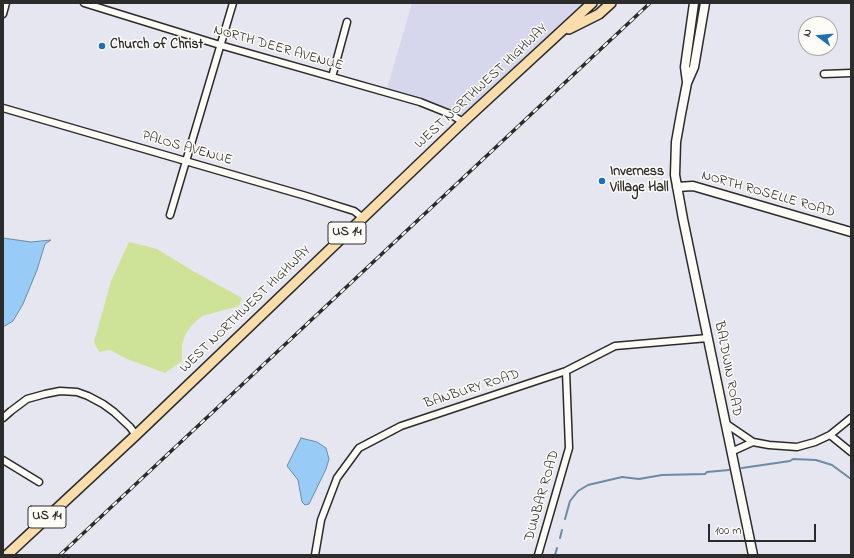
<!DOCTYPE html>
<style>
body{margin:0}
#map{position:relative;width:854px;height:558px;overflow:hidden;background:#e6e6f1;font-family:"Indie Flower",sans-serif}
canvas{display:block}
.frame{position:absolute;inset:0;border:4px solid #2b2b2b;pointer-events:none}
.north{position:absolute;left:798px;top:16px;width:40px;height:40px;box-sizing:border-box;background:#fdfcf7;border:1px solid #a9a8a5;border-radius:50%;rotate:286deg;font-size:11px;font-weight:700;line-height:16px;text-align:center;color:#2b2b2b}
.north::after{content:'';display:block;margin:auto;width:14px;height:18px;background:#1f6fb2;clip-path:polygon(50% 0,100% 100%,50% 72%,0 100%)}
.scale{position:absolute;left:708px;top:524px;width:108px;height:18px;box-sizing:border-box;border:2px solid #2b2b2b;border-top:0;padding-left:5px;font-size:12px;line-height:14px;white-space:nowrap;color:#2b2b2b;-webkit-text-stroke:3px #fdfcf7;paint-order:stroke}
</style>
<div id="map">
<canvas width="854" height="558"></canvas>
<div class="frame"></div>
<div class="north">N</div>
<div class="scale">100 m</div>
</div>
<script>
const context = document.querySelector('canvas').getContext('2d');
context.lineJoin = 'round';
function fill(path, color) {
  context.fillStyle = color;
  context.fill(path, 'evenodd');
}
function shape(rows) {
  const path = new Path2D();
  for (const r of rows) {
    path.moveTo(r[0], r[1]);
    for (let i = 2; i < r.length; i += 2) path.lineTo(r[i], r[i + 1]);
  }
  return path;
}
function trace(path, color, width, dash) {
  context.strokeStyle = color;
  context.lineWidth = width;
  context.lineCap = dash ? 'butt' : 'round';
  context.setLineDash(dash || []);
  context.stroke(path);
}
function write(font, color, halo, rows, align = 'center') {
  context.font = font + ' "Indie Flower",sans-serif';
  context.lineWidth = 3;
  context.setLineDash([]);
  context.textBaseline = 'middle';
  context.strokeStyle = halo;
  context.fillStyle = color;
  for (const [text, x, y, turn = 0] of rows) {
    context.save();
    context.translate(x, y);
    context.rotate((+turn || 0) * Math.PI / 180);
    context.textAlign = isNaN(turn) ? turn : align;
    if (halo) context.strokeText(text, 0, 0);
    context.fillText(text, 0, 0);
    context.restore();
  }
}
const built = shape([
 [412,3,592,3,463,122,450,114,386,92]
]);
const green = shape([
 [129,242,157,249,193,271,242,298,239,306,202,316,191,326,185,335,182,345,182,361,165,373,127,359,110,350,99,352,94,342,111,281]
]);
const water = shape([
 [3,238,31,242,51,240,45,244,37,270,23,304,13,321,3,327,3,238],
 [301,438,317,442,326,448,329,459,326,469,309,504,305,505,302,502,298,480,287,466,301,438]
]);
const stream = shape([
 [742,468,790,461,793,459,816,460,832,465,851,479],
 [565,519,570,501,578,491,588,485,622,477,639,479,662,475,705,474,707,472,729,470],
 [560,538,562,530],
 [555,555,557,548]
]);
const street = shape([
 [84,3,220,45,420,102,450,114,463,122],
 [3,14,6,3],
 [824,74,851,73],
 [332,77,347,22],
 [3,108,306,196,354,211,363,218],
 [170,215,233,3],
 [3,418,11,411,27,399,45,394,60,391,77,392,88,396,103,404,114,412,130,427,136,435],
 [725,423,753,442,769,445,797,447,815,442,830,435,851,418],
 [830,435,851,452],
 [731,452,753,442],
 [3,460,39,482],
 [315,555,321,520,337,478,359,448,401,426,566,371,615,346,708,338],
 [538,555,569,448,566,371]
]);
const secondary = shape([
 [705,3,694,67,687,83,681,114,676,142,675,175,683,219,753,555],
 [687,82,685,67,694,3],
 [677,187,693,186,851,232]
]);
const primary = shape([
 [569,29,599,14,611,3],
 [7,555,136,435,463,122,592,3]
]);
const rail = shape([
 [60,555,650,3]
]);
const markers = [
 [102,46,4,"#1f6fb2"],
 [602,181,4,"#1f6fb2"]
];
const shields = [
 [347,233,38],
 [47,517,38]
];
const shieldNames = [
 ["US 14",347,233],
 ["US 14",47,517]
];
const poiNames = [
 ["Church of Christ",110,46],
 ["Inverness",610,173],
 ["Village Hall",610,189]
];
const streetNames = [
 ["NORTH DEER AVENUE",278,49,16],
 ["WEST NORTHWEST HIGHWAY",482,87,-43],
 ["PALOS AVENUE",187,149,16],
 ["NORTH ROSELLE ROAD",768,195,16],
 ["WEST NORTHWEST HIGHWAY",246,310,-44],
 ["BALDWIN ROAD",727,369,79],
 ["BANBURY ROAD",472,390,-18],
 ["DUNBAR ROAD",543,496,-74]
];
fill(built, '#d6d7ed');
fill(green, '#cfe398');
fill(water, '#98cbf5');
trace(water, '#6c8ba4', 1);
trace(stream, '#6c8ba4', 2);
trace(street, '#2b2b2b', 9);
trace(secondary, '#2b2b2b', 11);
trace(primary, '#2b2b2b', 12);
trace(street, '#fdfcf7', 6);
trace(secondary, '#fdfcf7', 8);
trace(primary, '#fbddab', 9);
trace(rail, '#2b2b2b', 3.5);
trace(rail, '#fdfcf7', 2, [6]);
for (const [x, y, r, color] of markers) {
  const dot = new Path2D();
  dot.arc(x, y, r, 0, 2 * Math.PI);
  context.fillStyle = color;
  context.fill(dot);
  trace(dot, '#fdfcf7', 1.5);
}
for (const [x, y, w] of shields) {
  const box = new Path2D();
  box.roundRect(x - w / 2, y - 11, w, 22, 3);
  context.fillStyle = '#fdfcf7';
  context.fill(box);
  trace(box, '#2b2b2b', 1);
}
write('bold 13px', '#2b2b2b', null, shieldNames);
write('bold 14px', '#2b2b2b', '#fdfcf7', poiNames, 'left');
write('14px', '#2b2b2b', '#fdfcf7', streetNames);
</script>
